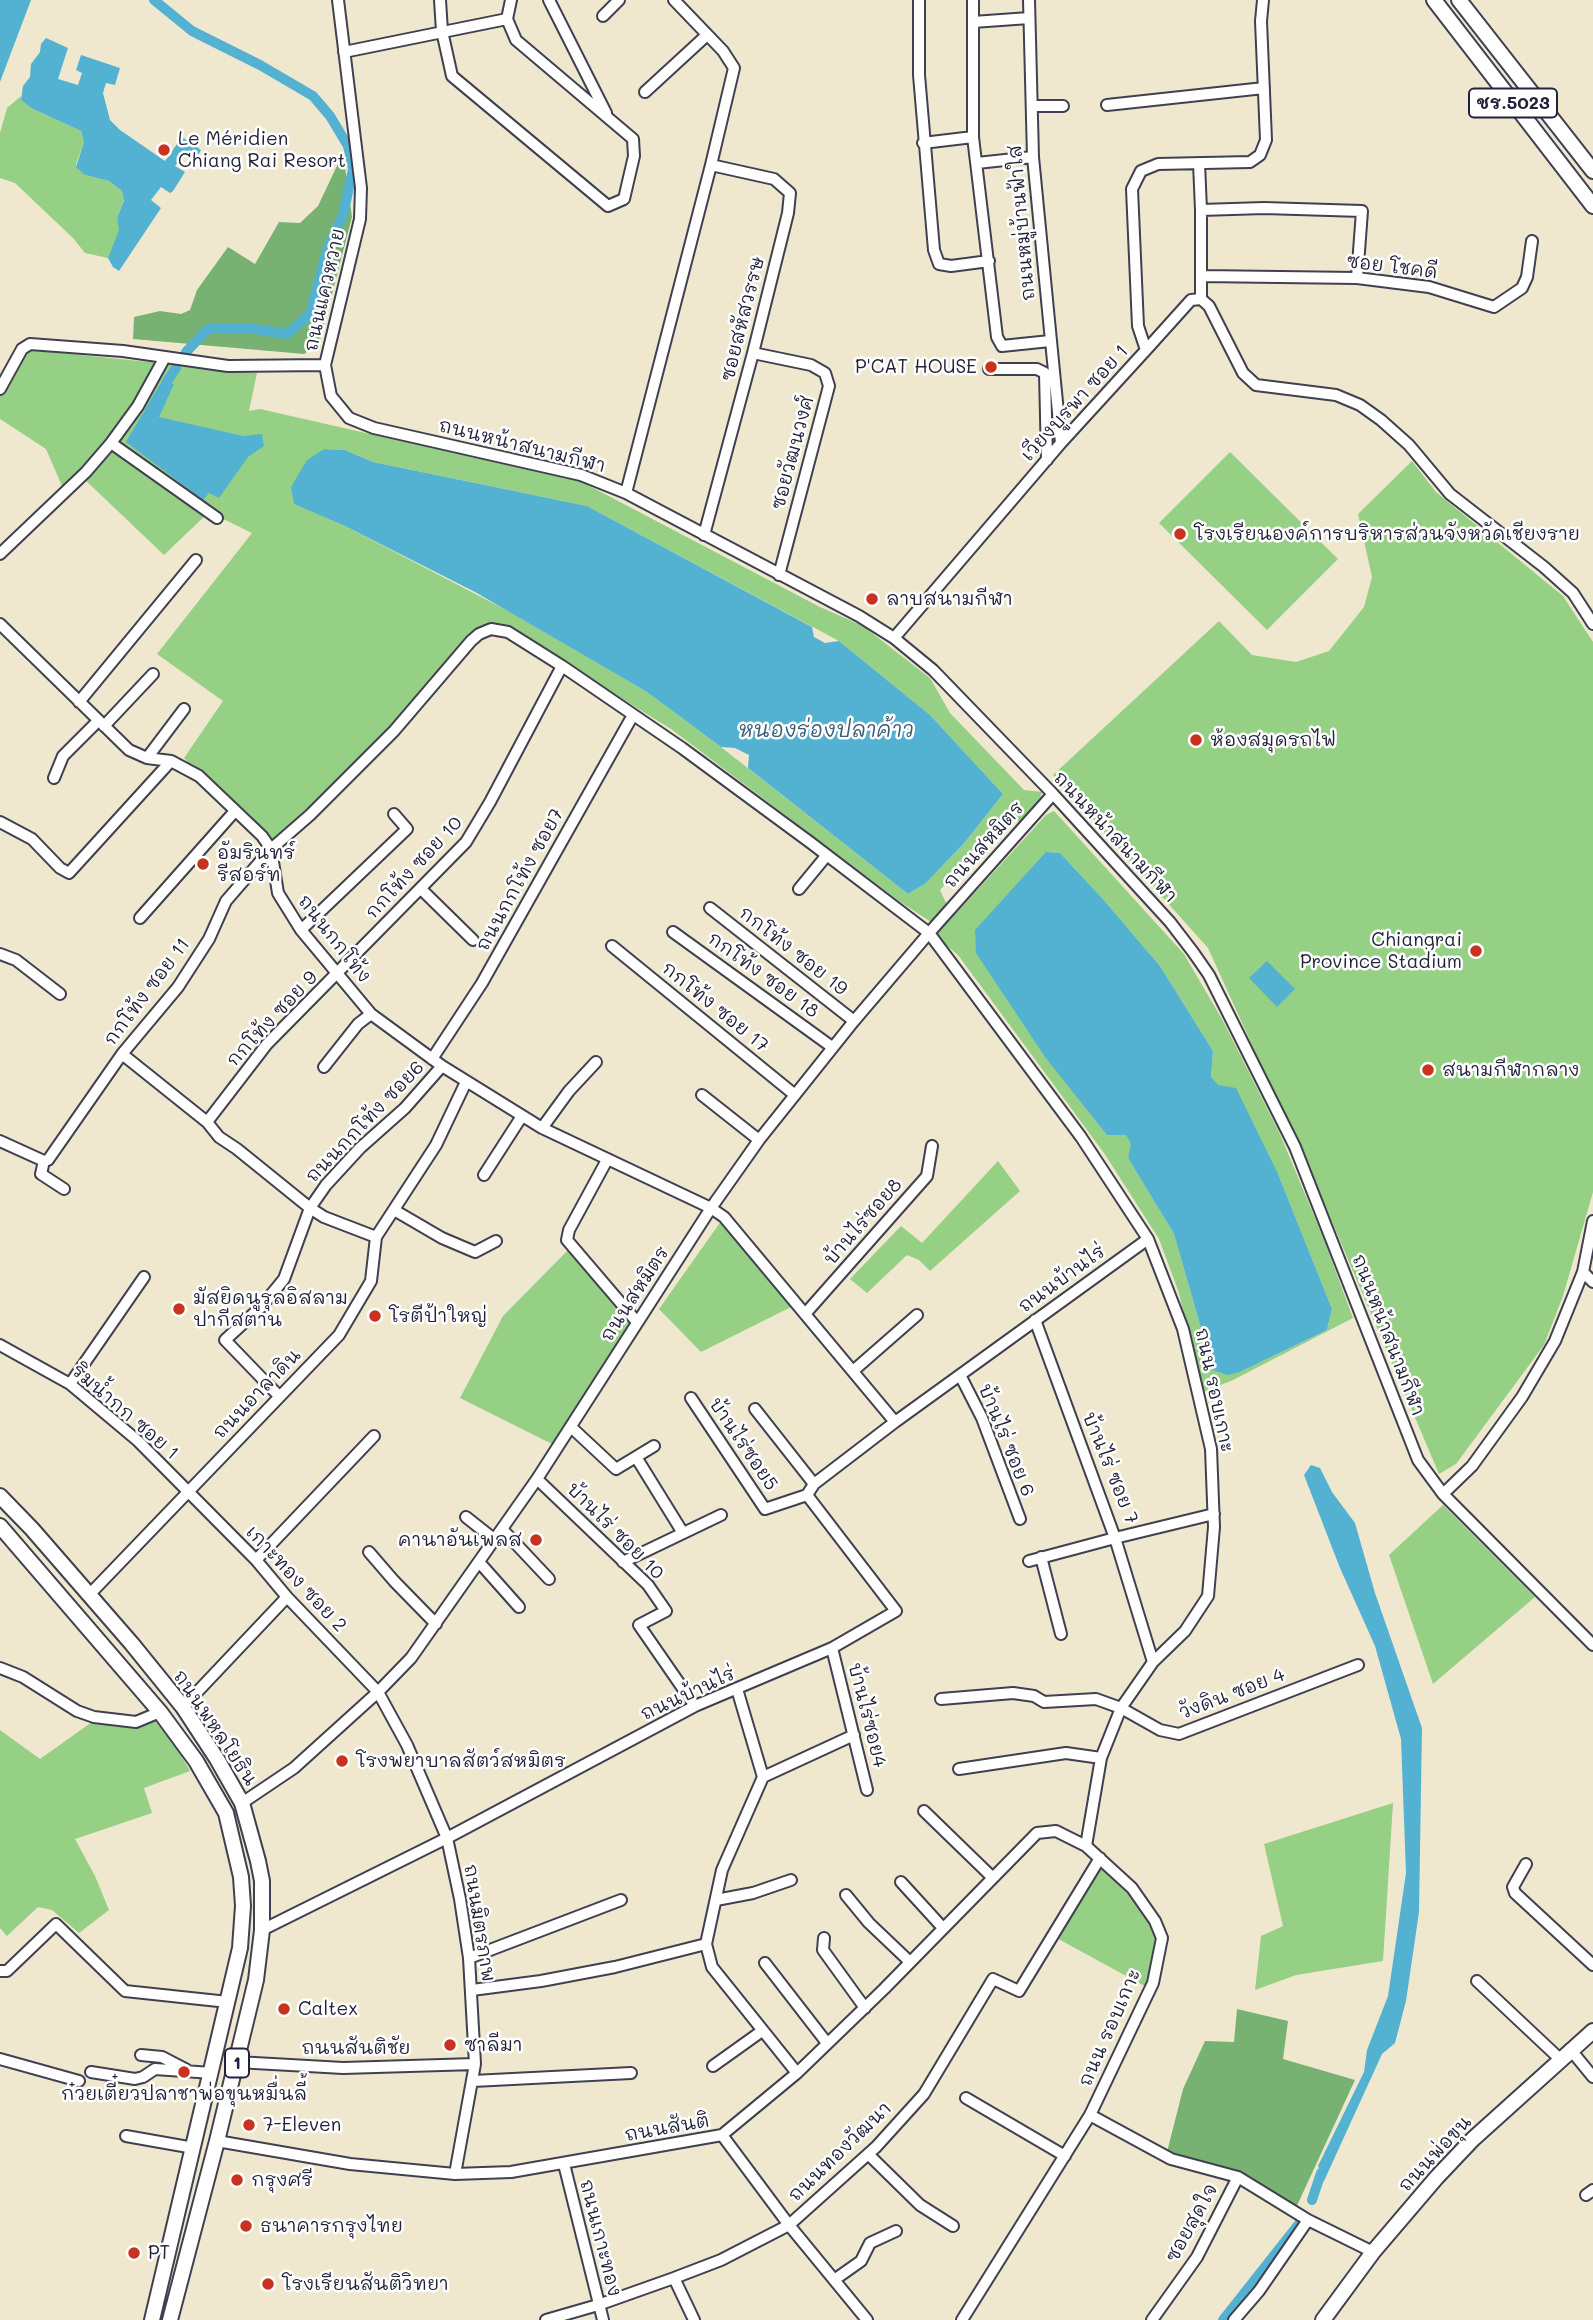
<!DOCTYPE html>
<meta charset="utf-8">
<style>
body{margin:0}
canvas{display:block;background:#efe8cf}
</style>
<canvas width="1593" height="2320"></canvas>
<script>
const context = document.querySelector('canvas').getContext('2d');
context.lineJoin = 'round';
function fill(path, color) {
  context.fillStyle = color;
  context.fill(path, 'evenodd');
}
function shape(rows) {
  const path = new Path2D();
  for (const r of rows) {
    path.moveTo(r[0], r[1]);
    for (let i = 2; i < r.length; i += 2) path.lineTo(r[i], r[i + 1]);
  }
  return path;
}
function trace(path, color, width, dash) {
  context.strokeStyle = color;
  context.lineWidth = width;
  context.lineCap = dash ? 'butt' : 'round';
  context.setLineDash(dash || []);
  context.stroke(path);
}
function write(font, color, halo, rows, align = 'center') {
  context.font = font + ' Mali,"Playpen Sans Thai",sans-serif';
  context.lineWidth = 5;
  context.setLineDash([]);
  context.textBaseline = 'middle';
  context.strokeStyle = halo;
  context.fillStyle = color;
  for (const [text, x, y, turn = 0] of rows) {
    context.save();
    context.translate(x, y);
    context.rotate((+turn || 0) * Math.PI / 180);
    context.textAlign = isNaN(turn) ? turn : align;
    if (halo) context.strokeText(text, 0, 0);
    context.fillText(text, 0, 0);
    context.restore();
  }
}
const green = shape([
 [21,96,21,100,31,108,81,131,84,142,76,164,85,175,109,181,122,191,124,199,117,218,120,230,108,258,85,253,73,238,15,183,0,178,0,133,7,108],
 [22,349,257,373,249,411,260,409,582,482,820,607,863,626,930,678,950,713,1024,790,1042,792,1038,806,1023,823,1006,817,940,890,947,905,931,922,899,901,671,729,508,628,475,637,394,731,271,849,184,758,223,701,157,654,252,533,209,512,164,555,82,477,65,493,46,449,0,419,0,389],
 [324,449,345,450,373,462,587,506,839,641,930,715,1003,794,965,842,926,883,908,894,721,747,647,692,508,611,345,526,295,504],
 [1230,452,1338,559,1267,630,1159,523],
 [1412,461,1436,492,1563,596,1593,642,1593,1192,1563,1296,1544,1345,1456,1464,1439,1474,1327,1210,1208,948,1053,775,1219,621,1252,655,1296,662,1329,651,1364,607,1372,577,1358,514],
 [1054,811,1184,954,1223,1021,1279,1132,1323,1237,1353,1318,1233,1380,1201,1393,1179,1293,1159,1239,1104,1153,958,955,939,939,937,934,1046,815],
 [1046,852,1060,853,1102,898,1160,966,1213,1051,1211,1077,1278,1174,1332,1309,1327,1330,1240,1372,1213,1370,1174,1234,1128,1158,1132,1144,1126,1135],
 [998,1161,1020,1191,930,1271,919,1260,907,1255,867,1293,850,1279,901,1226,922,1243],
 [724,1217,797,1304,701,1352,659,1309],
 [571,1247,637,1322,558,1447,460,1398,503,1316],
 [1443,1505,1535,1597,1433,1684,1389,1555],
 [155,1721,176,1747,190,1771,144,1788,152,1813,75,1839,95,1876,109,1910,79,1933,52,1910,38,1907,7,1936,0,1928,0,1730,40,1759,92,1722,131,1728],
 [1393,1803,1383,1961,1296,1975,1255,1990,1261,1936,1283,1926,1264,1844],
 [1100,1858,1132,1888,1162,1938,1150,1989,1053,1936]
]);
const forest = shape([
 [343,153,352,217,319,344,304,354,133,339,134,317,160,311,181,314,190,310,197,290,228,247,255,264,279,222,300,223,318,206],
 [1237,2009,1288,2021,1283,2059,1355,2080,1295,2210,1239,2175,1166,2156,1183,2089,1205,2041,1234,2042]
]);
const water = shape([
 [0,0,31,0,0,82],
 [46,38,68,48,58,79,78,85,82,73,76,70,81,55,120,68,115,85,106,83,103,93,110,120,120,130,165,161,182,137,201,150,195,161,184,154,175,166,185,172,173,191,170,193,161,187,151,200,161,208,119,271,113,267,108,258,119,230,117,218,124,200,122,191,109,181,85,175,76,167,84,142,81,131,31,108,21,100,23,86,30,77,31,64,40,52,41,44],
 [166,383,174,384,159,417,243,436,262,434,264,446,248,457,219,498,209,493,203,500,126,442,160,384],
 [324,449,345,450,373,462,587,506,812,627,814,637,825,643,839,641,930,715,1003,794,965,842,926,883,908,894,748,768,749,755,735,748,721,747,647,692,475,592,345,526,294,504,291,487,307,460],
 [1046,852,1060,853,1102,898,1160,966,1213,1051,1211,1077,1218,1085,1236,1088,1278,1174,1332,1309,1327,1330,1240,1372,1228,1375,1213,1370,1174,1234,1128,1158,1131,1144,1126,1135,1107,1135,1045,1057,976,953,975,930],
 [1267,961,1295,989,1277,1007,1249,978],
 [1311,1465,1320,1468,1332,1492,1355,1523,1375,1593,1422,1728,1419,1912,1406,2001,1395,2043,1382,2054,1324,2181,1318,2166,1364,2072,1367,2050,1388,1996,1406,1873,1401,1739,1375,1646,1340,1568,1304,1475]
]);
const canal = shape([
 [154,0,192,31,260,65,313,96,330,116,348,146,353,169,343,215,328,247,310,314,287,334,255,329,208,329,186,352],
 [166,383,176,368],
 [1312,2200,1321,2173],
 [1223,2320,1302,2220]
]);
const minor = shape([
 [440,0,442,31,452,76,608,206,624,199,634,156,633,139,516,40,507,19,511,0],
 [549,0,606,113],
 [919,0,919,75,934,250,939,264,951,266,989,261],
 [973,0,973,137,997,337,1002,346,1050,341],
 [1029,0,1033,157,1061,443],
 [603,16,619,0],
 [973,22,1029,18],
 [344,52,507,19],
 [645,92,707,35],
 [1107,105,1264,88],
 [1032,106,1063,106],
 [923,143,973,137],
 [977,163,1033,157],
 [1199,163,1201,210,1201,299],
 [1201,210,1264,208,1362,211,1357,278],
 [1201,276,1357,278,1429,287,1494,307,1522,288,1527,277,1532,241],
 [1146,350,1191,300,1201,299,1209,306,1243,373,1256,385,1336,395,1360,405,1381,420,1409,445,1450,494,1544,567,1573,593,1593,624],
 [753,353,811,365,825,373,829,386,779,575],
 [325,365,331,396,349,418,374,428,581,475,626,493,859,616,894,638,933,670,1053,794,1170,922,1193,952,1209,975,1295,1147,1418,1460,1443,1494,1593,1645],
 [989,369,1037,369,1045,373,1047,460],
 [0,389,22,349,30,344,123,351,228,366,325,365,360,219,361,188,338,0],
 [111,443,217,518],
 [626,493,711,165,734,68,723,51,674,0],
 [704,535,753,353,788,213,790,193,774,179,711,165],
 [0,554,86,472,111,443,138,406,165,357],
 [0,624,129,750,147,758,171,761,199,776,262,836,271,849,278,893,301,930,371,1014,442,1066,542,1128,711,1208,724,1217,895,1422],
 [894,638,1061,443,1146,350,1138,326,1132,189,1141,171,1158,164,1250,162,1260,155,1266,140,1261,21,1263,0],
 [79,702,196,560],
 [104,726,153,674],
 [147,758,184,709],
 [54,778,63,756,98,721],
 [0,822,32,839,60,868,69,873,171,761],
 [421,889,473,940],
 [799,889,827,855],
 [710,908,854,1021],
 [140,918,235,811],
 [301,930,407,829,394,814],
 [673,932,832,1047],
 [612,946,795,1095],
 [0,954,16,960,60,994],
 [122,1054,207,1122,219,1137,237,1149,310,1208,324,1217,376,1237],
 [432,1059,482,983,633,715],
 [324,1067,358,1024,371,1014],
 [702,1095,759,1140],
 [207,1122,267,1044,466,842,490,802,562,666],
 [542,1128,569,1091,596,1062],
 [0,1141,44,1161,48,1160,122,1054,178,987,209,939,226,901,271,849,310,815,394,731,471,641,479,634,491,629,508,632,562,666,682,748,811,843,929,933,1081,1137,1148,1239,1183,1329,1211,1449,1214,1527,1208,1596,1185,1631,1153,1662,1121,1708,1101,1758,1086,1846,1132,1888,1155,1921,1162,1938,1153,1983,1090,2115,962,2320],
 [607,1160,569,1230,567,1240,637,1322],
 [44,1161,41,1174,64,1189],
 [484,1175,522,1116],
 [394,1210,442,1238,475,1252,496,1241],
 [1583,1272,1593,1282],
 [805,1314,927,1176,932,1146],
 [1035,1320,1115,1538,1214,1514],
 [0,1345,70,1384,138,1441,256,1560,287,1597,378,1692,407,1745,447,1838,460,1899,469,1958,475,2064,455,2174],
 [853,1371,917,1315],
 [960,1375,982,1418,1020,1519],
 [70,1384,144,1277],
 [279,1396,225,1340,261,1307,284,1279,310,1208,326,1185,360,1148,405,1108,442,1066],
 [691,1398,765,1509,807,1495],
 [755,1409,814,1484],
 [571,1427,616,1469,654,1446],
 [636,1457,683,1533],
 [537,1479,648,1585,666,1611,639,1625,695,1706],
 [1443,1494,1472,1466,1522,1397,1555,1341,1583,1272,1593,1221],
 [466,1517,495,1540],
 [502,1529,549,1579],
 [369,1552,394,1581,436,1624],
 [1041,1557,1061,1634],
 [256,1560,374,1436],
 [1029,1561,1115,1538,1153,1662],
 [479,1562,519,1607],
 [623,1562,721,1515],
 [89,1595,339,1335,371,1281,376,1237,436,1145,466,1082],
 [832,1648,867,1790],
 [0,1668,23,1677,77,1711,94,1717,136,1722,160,1712],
 [737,1689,763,1777,722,1870,706,1944,712,1967,797,2073],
 [941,1699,1013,1693,1034,1696,1044,1702,1096,1699,1121,1708,1160,1730,1179,1734,1358,1665],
 [183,1707,287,1597],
 [959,1769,1066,1753,1101,1758],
 [763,1777,854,1735],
 [242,1803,294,1768,378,1692,411,1658,537,1479,711,1208,759,1140,854,1021,929,933,1053,794],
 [924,1811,992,1877],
 [1526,1864,1513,1887,1515,1893,1593,1965],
 [901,1882,943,1928],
 [846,1895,869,1923,910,1962],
 [716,1900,753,1893,791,1880],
 [262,1930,447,1838,695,1706,832,1648,896,1611,807,1495,814,1484,895,1422,1148,1239],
 [824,1938,823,1950,865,2008],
 [469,1958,621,1900],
 [765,1963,827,2043],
 [0,1971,7,1971,56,1924,125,1991,228,2002],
 [1477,1981,1560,2059],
 [472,1990,541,1981,615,1967,706,1944],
 [1570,2049,1593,2077],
 [141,2055,162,2057,187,2070],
 [0,2059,79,2081],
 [237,2062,343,2068,475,2064],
 [713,2066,762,2031],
 [91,2072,135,2079,143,2077,155,2069,212,2073],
 [473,2081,631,2073],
 [966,2098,1065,2156],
 [1090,2115,1171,2159,1238,2177,1308,2220,1373,2252],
 [722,2135,789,2225,867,2320],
 [126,2136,194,2148],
 [217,2141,350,2164,455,2174,511,2172,722,2135,797,2073,884,1989,1037,1833,1056,1831,1086,1846],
 [868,2154,920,2205,953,2226],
 [564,2164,603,2320],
 [1586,2195,1593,2190],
 [674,2278,694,2320],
 [834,2280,861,2261,870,2243,896,2231],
 [546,2320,598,2305,674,2278,721,2260,789,2225,876,2147,924,2094,993,1979,1019,1991,1100,1858],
 [1152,2320,1197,2257,1238,2177],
 [1234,2320,1259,2291,1308,2220]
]);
const major = shape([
 [1434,0,1593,206],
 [1459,0,1593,171],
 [0,1496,32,1529,132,1644,183,1707,217,1759,242,1803,258,1861,262,1881,262,1930,256,1980,217,2141,170,2320],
 [0,1526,160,1712,196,1761,226,1813,241,1877,243,1906,240,1948,152,2320],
 [1323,2320,1373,2252,1437,2177,1473,2139,1593,2031]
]);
const markers = [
 [164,150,7,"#c8321e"],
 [991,367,7,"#c8321e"],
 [1180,534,7,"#c8321e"],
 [872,599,7,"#c8321e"],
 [1196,740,7,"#c8321e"],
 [203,864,7,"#c8321e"],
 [1476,951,7,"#c8321e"],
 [1428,1070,7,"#c8321e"],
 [179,1309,7,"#c8321e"],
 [375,1316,7,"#c8321e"],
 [536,1540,7,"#c8321e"],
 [342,1761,7,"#c8321e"],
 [284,2009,7,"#c8321e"],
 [450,2045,7,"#c8321e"],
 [184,2072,7,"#c8321e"],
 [249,2125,7,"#c8321e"],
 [237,2180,7,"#c8321e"],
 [246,2226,7,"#c8321e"],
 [134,2253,7,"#c8321e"],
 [268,2284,7,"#c8321e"]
];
const shields = [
 [1513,103,88],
 [237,2063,24]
];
const shieldNames = [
 ["ชร.5023",1513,103],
 ["1",237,2063]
];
const poiNames = [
 ["Le Méridien",178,139],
 ["Chiang Rai Resort",178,161],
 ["P'CAT HOUSE",977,367,"right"],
 ["โรงเรียนองค์การบริหารส่วนจังหวัดเชียงราย",1194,534],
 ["ลาบสนามกีฬา",886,599],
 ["ห้องสมุดรถไฟ",1210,740],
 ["อัมรินทร์",217,853],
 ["รีสอร์ท",217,875],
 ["Chiangrai",1462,940,"right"],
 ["Province Stadium",1462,962,"right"],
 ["สนามกีฬากลาง",1442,1070],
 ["มัสยิดนูรุลอิสลาม",193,1298],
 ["ปากีสตาน",193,1320],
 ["โรตีป้าใหญ่",389,1316],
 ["คานาอันเพลส",522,1540,"right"],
 ["โรงพยาบาลสัตว์สหมิตร",356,1761],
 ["Caltex",298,2009],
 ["ซาลีมา",464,2045],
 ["ก๋วยเตี๋ยวปลาชาพ่อขุนหมื่นลี้",184,2094,"center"],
 ["7-Eleven",263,2125],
 ["กรุงศรี",251,2180],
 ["ธนาคารกรุงไทย",260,2226],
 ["PT",148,2253],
 ["โรงเรียนสันติวิทยา",282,2284]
];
const streetNames = [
 ["ถนนหมู่บ้านฟ้าใส",1022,223,-95],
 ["ซอย โชคดี",1392,267,7],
 ["ถนนแควหวาย",325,290,-77],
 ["ซอยสหัสวรรษ",743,319,-76],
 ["เวียงบูรพา ซอย 1",1075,403,-48],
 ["ถนนหน้าสนามกีฬา",522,446,14],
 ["ซอยวัฒนวงศ์",793,453,-75],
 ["ถนนหน้าสนามกีฬา",1115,837,47],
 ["ถนนสหมิตร",984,845,-48],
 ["กกโท้ง ซอย 10",414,868,-47],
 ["ถนนกกโท้ง ซอย7",520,880,-61],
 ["ถนนกกโท้ง",334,939,52],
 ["กกโท้ง ซอย 19",793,951,38],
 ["กกโท้ง ซอย 18",763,975,36],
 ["กกโท้ง ซอย 11",147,992,-53],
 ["กกโท้ง ซอย 17",715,1007,39],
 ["กกโท้ง ซอย 9",272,1019,-47],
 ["ถนนกกโท้ง ซอย6",365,1122,-46],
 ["บ้านไร่ซอย8",863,1222,-49],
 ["ถนนบ้านไร่",1062,1279,-36],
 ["ถนนสหมิตร",635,1294,-57],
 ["ถนนหน้าสนามกีฬา",1388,1335,69],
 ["ถนน รอบเกาะ",1214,1390,78],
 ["ถนนอาลาดิน",257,1394,-46],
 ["ริมน้ำกก ซอย 1",125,1412,41],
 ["บ้านไร่ ซอย 6",1006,1440,68],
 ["บ้านไร่ซอย5",743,1444,56],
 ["บ้านไร่ ซอย 7",1110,1468,68],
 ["บ้านไร่ ซอย 10",615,1531,45],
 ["เกาะทอง ซอย 2",296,1579,47],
 ["ถนนบ้านไร่",688,1694,-25],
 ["วังดิน ซอย 4",1232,1694,-21],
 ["บ้านไร่ซอย4",867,1715,76],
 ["ถนนพหลโยธิน",215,1728,56],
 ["ถนนมิตรภาพ",479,1923,81],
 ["ถนน รอบเกาะ",1110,2028,-66],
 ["ถนนสันติชัย",356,2048],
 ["ถนนสันติ",667,2128,-10],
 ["ถนนทองวัฒนา",840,2152,-44],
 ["ถนนพ่อขุน",1435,2154,-47],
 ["ซอยสุดใจ",1192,2223,-61],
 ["ถนนเกาะทอง",600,2238,76]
];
const waterNames = [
 ["หนองร่องปลาค้าว",826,731]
];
fill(green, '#96d084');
fill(forest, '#78b272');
fill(water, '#53b2d1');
trace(canal, '#53b2d1', 10);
trace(minor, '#414051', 14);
trace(major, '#414051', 18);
trace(minor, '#fff', 10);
trace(major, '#fff', 14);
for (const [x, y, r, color] of markers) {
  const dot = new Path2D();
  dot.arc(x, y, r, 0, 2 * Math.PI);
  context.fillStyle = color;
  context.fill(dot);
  trace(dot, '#fff', 2.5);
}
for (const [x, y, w] of shields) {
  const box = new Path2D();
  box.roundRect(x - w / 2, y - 14.5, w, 29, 5);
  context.fillStyle = '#fff';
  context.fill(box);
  trace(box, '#22223b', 2);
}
write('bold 18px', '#22223b', null, shieldNames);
write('19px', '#22223b', '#fff', poiNames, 'left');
write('19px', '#22223b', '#fff', streetNames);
write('italic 21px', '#365c77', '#fff', waterNames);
</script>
